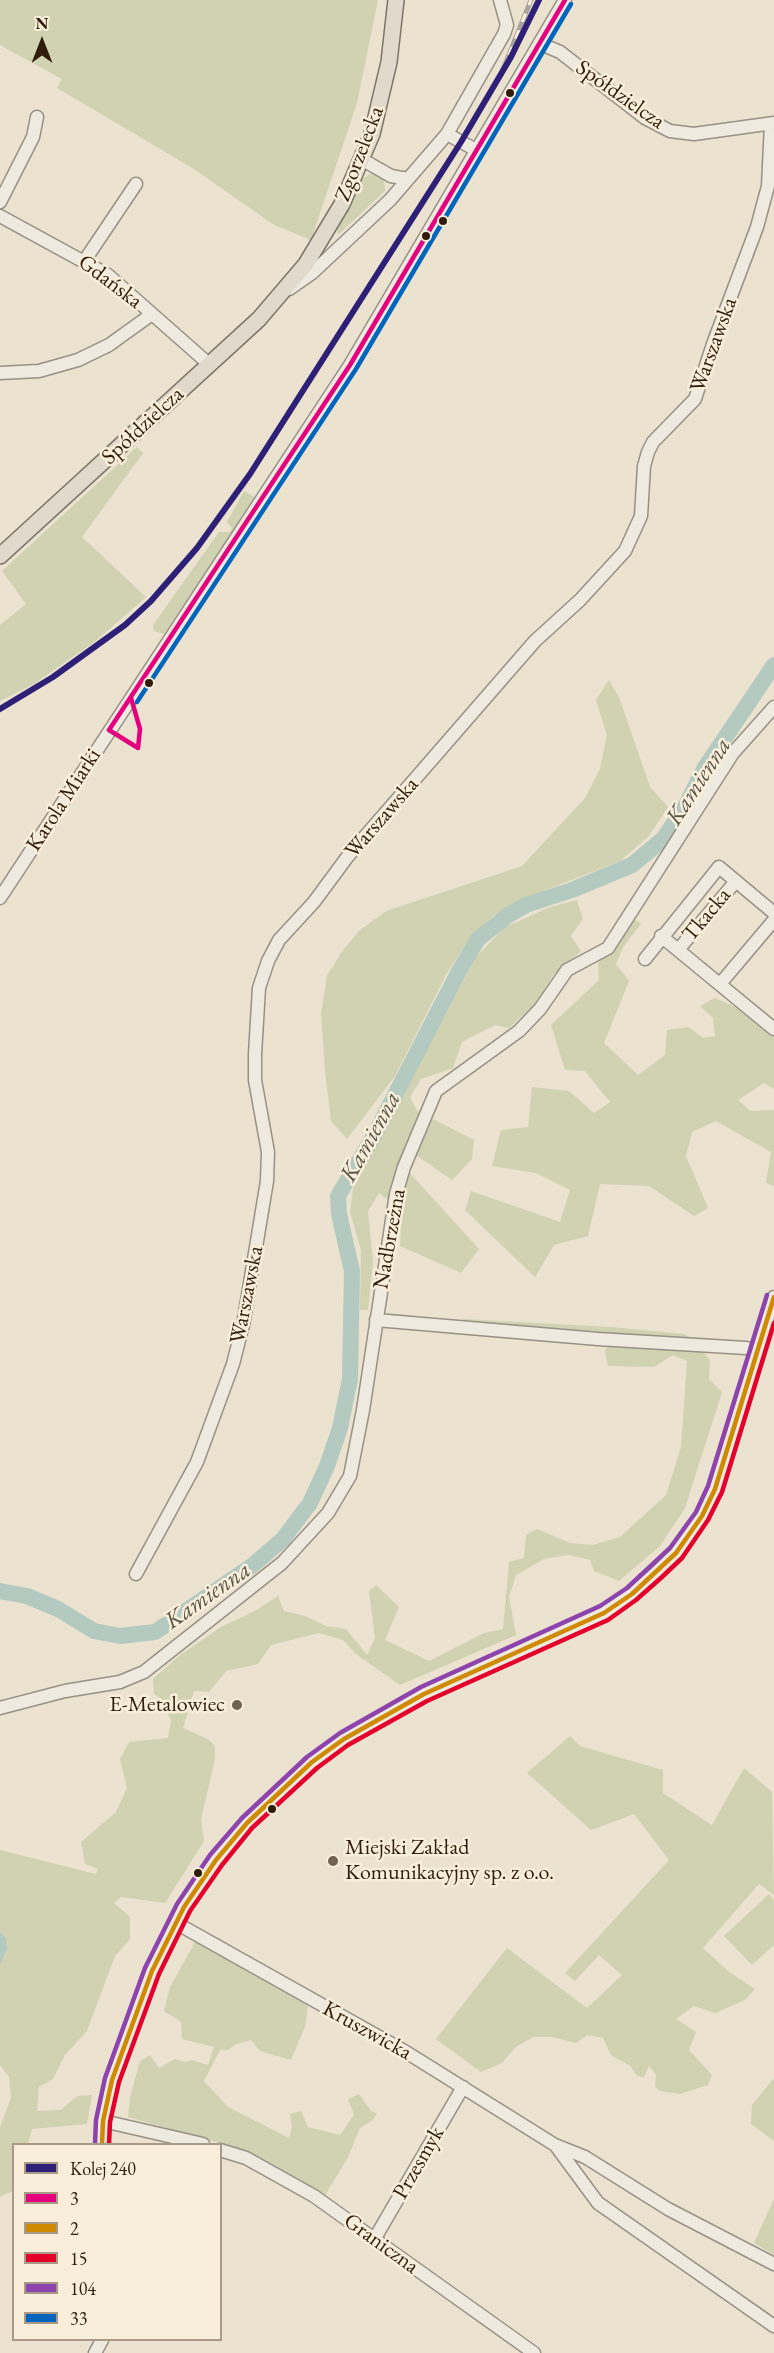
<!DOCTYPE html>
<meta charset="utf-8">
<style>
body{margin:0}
#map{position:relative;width:774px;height:2353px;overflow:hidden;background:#ebe2d0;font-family:"EB Garamond",serif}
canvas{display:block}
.legend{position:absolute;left:12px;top:2143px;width:210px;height:198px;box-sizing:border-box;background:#f9eed9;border:2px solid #a89a87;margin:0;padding:8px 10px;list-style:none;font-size:18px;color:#2f1c0b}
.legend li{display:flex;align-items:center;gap:12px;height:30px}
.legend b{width:30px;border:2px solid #a89a87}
.north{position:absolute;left:12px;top:12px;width:60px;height:60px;-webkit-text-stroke:4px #f9eed9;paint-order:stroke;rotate:0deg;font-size:16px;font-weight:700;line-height:24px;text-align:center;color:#2f1c0b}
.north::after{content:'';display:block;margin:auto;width:21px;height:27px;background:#2f1c0b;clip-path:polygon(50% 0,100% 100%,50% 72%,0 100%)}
</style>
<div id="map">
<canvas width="774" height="2353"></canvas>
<ul class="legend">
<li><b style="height:8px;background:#2e2076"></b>Kolej 240</li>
<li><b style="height:8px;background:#e5007d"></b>3</li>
<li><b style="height:8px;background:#cf8a02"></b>2</li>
<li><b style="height:8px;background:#e4002b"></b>15</li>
<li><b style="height:8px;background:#8e44ad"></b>104</li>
<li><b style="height:8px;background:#0065bd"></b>33</li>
</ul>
<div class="north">N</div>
</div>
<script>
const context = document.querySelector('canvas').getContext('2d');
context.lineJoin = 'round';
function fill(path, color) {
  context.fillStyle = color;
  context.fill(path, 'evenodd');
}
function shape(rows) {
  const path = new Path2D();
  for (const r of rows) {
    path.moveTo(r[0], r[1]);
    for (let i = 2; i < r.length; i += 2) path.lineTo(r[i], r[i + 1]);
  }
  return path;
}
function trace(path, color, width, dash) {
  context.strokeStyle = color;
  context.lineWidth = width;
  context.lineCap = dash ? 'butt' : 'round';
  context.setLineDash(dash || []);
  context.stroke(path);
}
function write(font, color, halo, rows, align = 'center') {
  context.font = font + ' "EB Garamond",serif';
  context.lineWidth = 5;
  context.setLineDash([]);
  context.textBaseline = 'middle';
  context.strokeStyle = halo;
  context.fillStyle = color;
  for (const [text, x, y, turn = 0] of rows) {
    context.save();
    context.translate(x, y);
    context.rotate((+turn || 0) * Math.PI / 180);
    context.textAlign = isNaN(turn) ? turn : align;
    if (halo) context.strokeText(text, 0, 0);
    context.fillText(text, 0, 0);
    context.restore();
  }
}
const green = shape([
 [0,0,378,0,357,103,311,240,274,225,194,169,57,88,62,79,0,45],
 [370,174,381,176,384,180,385,191,338,235,337,228,362,179],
 [140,414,144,416,91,466,89,462],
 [137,447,143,453,82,537,146,597,97,640,34,684,0,701,0,625,26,604,2,571],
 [244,491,255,497,219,554,164,634,154,631,153,625,219,532,229,532,232,528,227,522],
 [609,680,619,697,650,787,668,807,648,837,620,861,520,900,493,916,470,938,448,971,395,1076,347,1139,331,1121,325,1070,321,1014,327,976,341,953,359,931,386,911,522,866,585,798,600,769,607,735,596,700],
 [577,900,583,919,571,936,581,951,553,975,536,1003,509,1028,495,1025,462,1042,453,1068,421,1079,410,1097,417,1111,474,1140,472,1159,452,1180,417,1156,408,1171,479,1249,461,1273,400,1246,402,1210,379,1193,368,1211,373,1261,368,1310,360,1310,361,1250,350,1212,353,1189,476,957,505,927,550,907],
 [634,919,641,924,623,947,616,964,629,981,604,1043,638,1075,665,1055,667,1030,689,1027,703,1038,715,1036,713,1018,700,1006,715,998,744,1011,774,1037,774,1089,764,1083,738,1100,750,1111,774,1110,774,1186,766,1183,771,1152,716,1121,692,1132,686,1156,708,1208,694,1216,649,1186,600,1184,588,1236,554,1245,535,1277,465,1210,471,1191,560,1222,570,1190,536,1173,492,1166,501,1130,528,1127,532,1087,569,1091,594,1113,610,1102,585,1071,565,1070,551,1025,599,980,598,963],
 [463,1319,611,1327,684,1334,690,1337,698,1350,702,1350,710,1360,709,1379,722,1392,685,1508,660,1546,619,1581,594,1571,590,1560,569,1555,544,1559,516,1575,509,1597,516,1635,400,1685,356,1654,343,1640,319,1633,271,1645,258,1664,226,1671,209,1692,194,1691,183,1728,208,1739,215,1746,215,1759,201,1819,204,1841,165,1903,121,1897,114,1903,130,1917,130,1939,115,1956,87,2031,65,2055,53,2079,39,2087,37,2111,61,2110,77,2096,92,2095,87,2124,32,2129,28,2144,14,2144,13,2191,0,2197,0,2127,11,2098,9,2077,0,2065,0,1850,96,1874,98,1869,85,1864,81,1842,116,1812,127,1788,120,1759,129,1742,168,1738,171,1720,161,1699,154,1694,153,1679,179,1656,221,1627,255,1611,278,1596,284,1611,305,1616,326,1626,346,1629,367,1655,375,1638,369,1591,376,1585,399,1607,385,1640,429,1661,484,1633,503,1629,509,1562,524,1558,526,1535,537,1529,570,1543,593,1545,620,1537,666,1495,681,1447,687,1361,673,1355,654,1367,608,1366,605,1351,611,1335,462,1323],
 [570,1736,580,1746,663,1770,663,1793,712,1825,744,1768,772,1792,774,1895,759,1884,703,1948,729,1972,755,1989,745,2000,715,2013,694,2006,676,2019,696,2032,689,2050,712,2075,708,2085,680,2094,660,2091,655,2087,656,2074,649,2066,644,2077,637,2076,630,2066,611,2055,603,2038,587,2035,576,2043,552,2037,533,2037,516,2047,502,2063,481,2072,436,2039,507,1948,587,2008,622,1975,599,1955,575,1981,565,1973,669,1860,634,1814,591,1830,527,1773],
 [769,1894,774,1900,774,1945,752,1965,724,1936],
 [195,1942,308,2004,305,2027,291,2060,260,2051,251,2040,236,2044,228,2050,220,2050,204,2081,228,2107,289,2138,292,2127,290,2114,301,2111,308,2127,340,2135,354,2115,348,2099,359,2094,372,2112,377,2113,373,2120,360,2128,348,2157,324,2197,247,2151,128,2117,130,2097,140,2061,150,2055,159,2068,175,2059,185,2062,192,2060,208,2065,214,2047,182,2039,181,2022,164,2011,170,1987],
 [774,2078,774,2141,751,2124,752,2105],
 [774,2199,774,2255,754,2243]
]);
const water = shape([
 [0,1932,6,1938,7,1948,0,1964]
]);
const river = shape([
 [0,1591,27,1596,58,1609,94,1631,120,1636,155,1632,253,1565,283,1539,310,1503,327,1466,340,1428,350,1379,352,1271,339,1214,338,1196,375,1134,459,971,478,939,507,916,526,905,572,890,632,865,663,839,685,807,704,769,774,665]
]);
const minor = shape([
 [541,44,560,52,645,118,670,131,694,134,774,123],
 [447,134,504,34,507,25,500,0],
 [363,160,391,176,408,179],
 [0,202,33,137,37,117],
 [0,216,108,275,210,365],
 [85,260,136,184],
 [289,289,312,273,390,200,447,134,476,150],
 [0,373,39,371,78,360,109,345,152,314],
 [0,898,350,365,565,0],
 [661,936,774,1029],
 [678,950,736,881],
 [645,959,719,867,774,913],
 [720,984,774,920],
 [376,1320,598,1339,746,1348,758,1351],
 [136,1574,197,1462,233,1364,243,1325,267,1181,268,1152,255,1080,255,1054,259,988,268,961,279,940,314,902,348,856,535,641,580,600,625,551,641,516,644,466,648,452,653,442,695,399,713,344,757,227,768,186,771,124],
 [0,1708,65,1691,120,1682,144,1672,282,1563,328,1513,350,1476,363,1410,396,1194,404,1167,436,1091,519,1031,540,1009,567,970,608,948,733,753,774,707],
 [176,1923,406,2052,555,2145,585,2157,668,2209,774,2264],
 [103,2121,203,2144],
 [102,2144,103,2121,112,2080,152,1971,184,1907,216,1860,247,1823,312,1762,344,1739,424,1694,604,1613,632,1594,657,1572,676,1553,702,1516,715,1489,774,1297],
 [556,2146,598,2203,774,2326],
 [220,2150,246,2158,314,2196,534,2353],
 [375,2238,463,2087],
 [95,2353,102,2340]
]);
const major = shape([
 [0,556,259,319,306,264,342,204,372,134,389,62,396,0]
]);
const rail = shape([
 [502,72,531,0]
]);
const bus1 = shape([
 [109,730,350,365,565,0],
 [109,730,138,748,140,729,131,698]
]);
const bus2 = shape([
 [102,2144,103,2121,112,2080,152,1971,184,1907,216,1860,247,1823,312,1762,344,1739,424,1694,604,1613,632,1594,676,1553,702,1516,715,1489,774,1297]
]);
const bus3 = shape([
 [109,2144,110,2122,119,2082,159,1974,190,1911,222,1865,252,1828,317,1768,348,1745,427,1701,608,1620,636,1600,662,1577,682,1558,708,1520,722,1492,774,1323]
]);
const bus4 = shape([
 [95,2144,96,2120,105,2078,145,1968,177,1904,210,1855,242,1818,307,1757,340,1733,421,1687,600,1606,627,1588,670,1548,696,1512,708,1486,767,1295]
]);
const bus5 = shape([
 [137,702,356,369,571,4]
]);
const rail1 = shape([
 [0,709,53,677,125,625,151,601,197,548,250,474,461,142,511,57,539,0]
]);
const markers = [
 [510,93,5,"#2f1c0b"],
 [443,221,5,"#2f1c0b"],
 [426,236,5,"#2f1c0b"],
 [149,683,5,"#2f1c0b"],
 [237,1705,6,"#716150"],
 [272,1809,5,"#2f1c0b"],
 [333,1861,6,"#716150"],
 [198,1873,5,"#2f1c0b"]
];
const streetNames = [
 ["Spółdzielcza",620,95,35],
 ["Zgorzelecka",360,154,-69],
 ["Gdańska",110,282,37],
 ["Warszawska",714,345,-70],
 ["Spółdzielcza",143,426,-43],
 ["Karola Miarki",64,800,-57],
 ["Warszawska",382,818,-49],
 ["Tkacka",707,915,-50],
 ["Nadbrzeżna",390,1239,-80],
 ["Warszawska",247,1295,-79],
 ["Kruszwicka",367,2031,29],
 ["Przesmyk",419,2163,-60],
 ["Graniczna",381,2244,36]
];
const poiNames = [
 ["E-Metalowiec",225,1705],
 ["Miejski Zakład",345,1848,"left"],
 ["Komunikacyjny sp. z o.o.",345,1873,"left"]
];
const waterNames = [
 ["Kamienna",699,782,-57],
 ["Kamienna",371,1137,-61],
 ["Kamienna",208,1596,-35]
];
fill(green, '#d0d2b1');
fill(water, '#b4c9bf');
trace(river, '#b4c9bf', 16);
trace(minor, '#989185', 15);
trace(major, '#7d766a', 18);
trace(minor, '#eeeae0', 12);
trace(major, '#e1d9cb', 15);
trace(rail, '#a9a39b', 5);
trace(rail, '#f9eed9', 3, [9]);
trace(bus1, '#e5007d', 4.5);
trace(bus2, '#cf8a02', 4.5);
trace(bus3, '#e4002b', 4.5);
trace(bus4, '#8e44ad', 4.5);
trace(bus5, '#0065bd', 4.5);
trace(rail1, '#2e2076', 6);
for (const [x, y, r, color] of markers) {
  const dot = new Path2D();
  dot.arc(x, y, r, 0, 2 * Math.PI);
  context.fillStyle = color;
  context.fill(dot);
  trace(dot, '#f9eed9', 2);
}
write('22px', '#2f1c0b', '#f9eed9', streetNames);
write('22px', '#2f1c0b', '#f9eed9', poiNames, 'right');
write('italic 24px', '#565548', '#f9eed9', waterNames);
</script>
